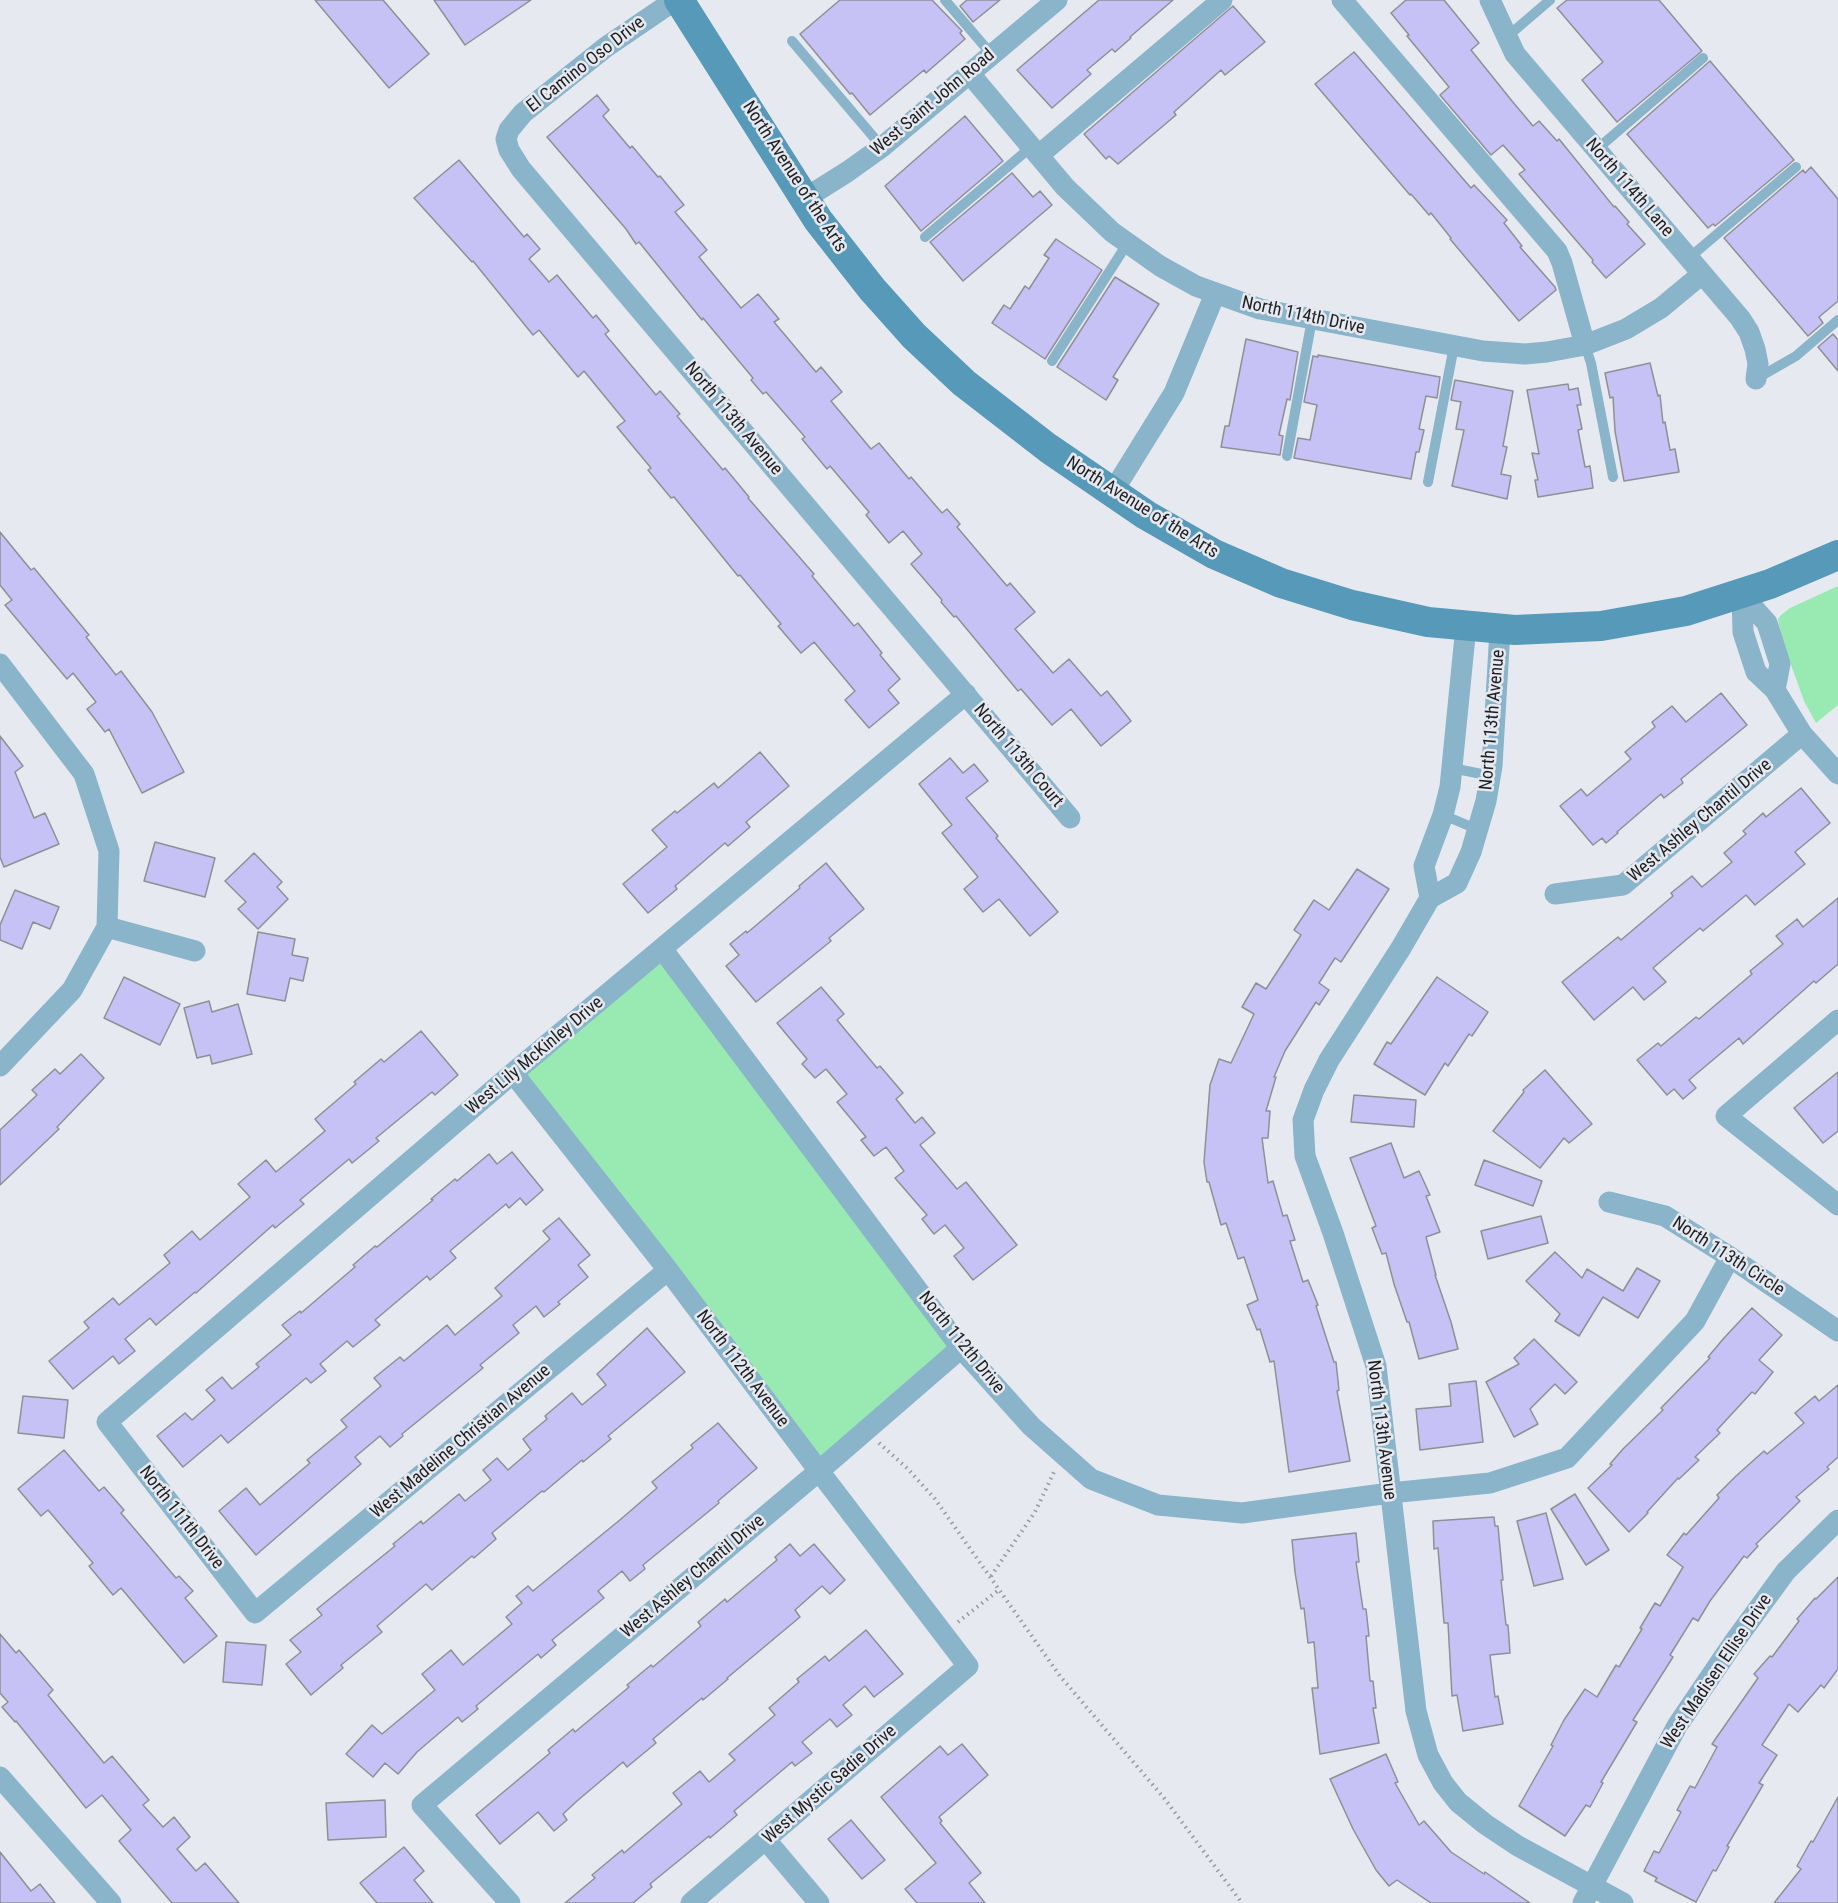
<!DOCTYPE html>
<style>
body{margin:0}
canvas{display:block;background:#e7e9f0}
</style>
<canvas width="1838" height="1903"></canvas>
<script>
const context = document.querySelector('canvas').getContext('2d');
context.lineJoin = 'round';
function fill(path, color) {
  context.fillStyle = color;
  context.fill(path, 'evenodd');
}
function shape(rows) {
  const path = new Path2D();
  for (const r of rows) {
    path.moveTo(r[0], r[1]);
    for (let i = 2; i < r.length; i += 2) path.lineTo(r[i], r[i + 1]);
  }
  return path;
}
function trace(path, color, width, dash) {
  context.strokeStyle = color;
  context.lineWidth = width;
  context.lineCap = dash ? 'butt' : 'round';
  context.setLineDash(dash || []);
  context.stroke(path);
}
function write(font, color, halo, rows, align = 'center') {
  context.font = font + ' "Roboto Condensed",sans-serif';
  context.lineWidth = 5;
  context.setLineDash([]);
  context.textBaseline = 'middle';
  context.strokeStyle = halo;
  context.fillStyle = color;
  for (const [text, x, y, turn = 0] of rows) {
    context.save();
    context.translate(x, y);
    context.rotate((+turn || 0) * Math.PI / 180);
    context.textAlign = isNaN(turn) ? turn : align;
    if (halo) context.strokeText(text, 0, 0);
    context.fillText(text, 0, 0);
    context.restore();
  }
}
const green = shape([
 [1838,586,1838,705,1816,723,1804,701,1781,637,1778,619,1781,615,1790,608],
 [663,950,961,1348,819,1471,513,1073]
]);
const building = shape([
 [315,0,383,0,429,54,389,88,315,0],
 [434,0,531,0,465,45,434,0],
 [840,0,932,0,962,31,960,33,965,39,926,73,924,70,870,115,852,93,850,94,800,34,840,0],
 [967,0,1000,0,973,22,960,6,967,0],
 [1099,0,1173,0,1130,37,1131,38,1115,52,1112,49,1087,70,1091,74,1052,108,1017,70,1099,0],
 [1406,0,1444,0,1479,43,1471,50,1512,101,1533,126,1539,121,1557,141,1559,139,1614,207,1615,206,1629,222,1627,224,1645,244,1606,278,1592,262,1593,260,1519,174,1525,170,1503,145,1491,155,1440,95,1449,87,1407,36,1409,35,1391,13,1406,0],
 [1567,0,1659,0,1702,51,1617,122,1582,80,1603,62,1557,8,1567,0],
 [1233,6,1265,42,1225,75,1221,70,1174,112,1176,115,1118,164,1109,156,1106,159,1084,134,1233,6],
 [1354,52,1471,188,1474,185,1507,220,1504,223,1522,246,1520,247,1555,287,1556,290,1519,321,1450,239,1451,238,1431,213,1429,215,1411,194,1410,195,1315,84,1354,52],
 [1710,61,1794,160,1715,226,1713,224,1708,228,1627,134,1710,61],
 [597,95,609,110,603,116,630,148,632,146,658,177,660,176,684,205,675,212,707,250,699,257,741,308,758,294,779,319,774,322,816,372,821,367,842,392,831,401,871,449,879,443,909,479,911,477,942,513,947,509,960,524,957,527,1007,586,1010,583,1035,612,1015,629,1053,673,1069,659,1101,696,1107,691,1131,721,1101,746,1071,709,1052,725,1021,689,1018,691,956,616,954,617,941,602,942,600,911,564,922,554,903,531,889,543,866,515,869,512,830,466,827,469,802,439,805,437,766,392,763,394,751,380,753,378,703,318,702,320,639,242,636,244,626,229,547,137,597,95],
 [965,116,1003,161,921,231,885,186,965,116],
 [459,160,524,237,527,234,540,249,529,259,549,282,557,275,593,318,596,315,609,331,605,334,656,395,660,391,680,414,677,416,723,470,725,468,749,497,748,498,814,574,812,576,854,626,858,623,882,653,880,655,900,679,888,690,899,703,869,728,845,700,855,691,814,642,801,653,778,626,781,624,740,575,738,576,674,497,671,498,648,470,651,468,617,427,625,421,584,371,578,377,539,330,533,335,473,261,472,262,414,198,459,160],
 [1811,167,1838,199,1838,301,1819,317,1823,323,1808,336,1724,238,1803,170,1805,173,1811,167],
 [1012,173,1033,197,1040,191,1052,205,963,281,930,242,1012,173],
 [1056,239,1102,270,1045,359,992,323,1004,305,1010,309,1025,286,1029,289,1049,258,1044,255,1056,239],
 [1115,277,1159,304,1113,377,1118,380,1106,400,1057,367,1115,277],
 [1833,334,1838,340,1838,371,1818,347,1833,334],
 [1246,339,1298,352,1290,400,1287,399,1279,435,1283,436,1280,455,1221,447,1225,426,1229,426,1246,339],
 [1318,355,1440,377,1437,398,1426,396,1419,429,1424,430,1419,452,1416,452,1411,479,1294,458,1298,438,1310,440,1317,405,1304,402,1313,356,1318,357,1318,355],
 [1650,363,1658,396,1660,395,1663,423,1665,422,1670,450,1675,449,1679,472,1624,481,1615,431,1613,397,1610,398,1605,373,1650,363],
 [1455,380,1513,391,1503,446,1507,447,1501,474,1511,476,1507,499,1452,486,1464,430,1456,429,1461,402,1451,400,1455,380],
 [1568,384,1569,390,1578,388,1581,405,1577,405,1582,429,1578,430,1585,467,1590,466,1593,488,1538,497,1535,480,1538,480,1532,453,1539,454,1527,390,1568,384],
 [0,532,31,570,34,568,89,635,86,637,116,675,121,671,152,712,184,772,142,793,109,729,105,732,87,709,96,702,73,673,67,679,5,605,12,600,0,585,0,532],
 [1721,693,1747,725,1681,779,1683,783,1664,798,1661,794,1617,832,1618,833,1606,843,1602,838,1593,845,1560,806,1581,789,1587,796,1631,759,1625,752,1655,727,1652,722,1672,706,1686,722,1721,693],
 [0,736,23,766,15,772,34,818,45,813,59,844,4,867,0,857,0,736],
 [760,752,789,786,746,822,750,827,728,846,725,843,675,886,677,889,648,913,623,884,667,847,652,830,675,811,677,813,714,783,718,788,760,752],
 [950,758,963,773,974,764,988,781,966,798,998,836,996,838,1058,912,1030,936,999,899,983,912,964,889,978,877,942,833,952,825,919,784,950,758],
 [1801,788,1830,823,1795,852,1805,864,1755,905,1746,895,1703,931,1700,928,1653,968,1666,982,1644,1000,1633,987,1594,1020,1562,982,1618,937,1621,940,1673,896,1671,893,1692,876,1702,887,1732,862,1724,853,1746,834,1743,831,1763,813,1766,817,1801,788],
 [155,842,215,858,205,897,144,881,155,842],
 [254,853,282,882,277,887,288,899,258,929,238,909,246,902,225,881,254,853],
 [826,863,864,909,829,938,831,941,756,1002,726,966,739,955,730,944,746,931,747,933,800,888,799,886,826,863],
 [1357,869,1389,889,1341,962,1335,958,1319,983,1329,990,1319,1005,1316,1002,1285,1051,1274,1077,1276,1077,1266,1111,1270,1111,1268,1138,1262,1138,1268,1183,1273,1181,1283,1216,1287,1215,1295,1240,1290,1241,1303,1282,1308,1280,1318,1305,1316,1306,1334,1362,1336,1362,1339,1390,1337,1391,1350,1461,1289,1472,1274,1361,1270,1362,1260,1329,1257,1330,1247,1305,1258,1300,1244,1257,1238,1259,1226,1223,1221,1225,1209,1182,1207,1182,1204,1162,1210,1085,1219,1059,1231,1063,1254,1014,1242,1007,1256,983,1266,989,1301,935,1294,930,1314,900,1329,910,1357,869],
 [15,890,59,907,50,929,33,922,22,949,0,940,0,925,15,890],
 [1838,898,1838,964,1816,983,1814,981,1743,1044,1739,1038,1689,1080,1696,1088,1683,1099,1674,1089,1667,1095,1637,1060,1658,1043,1661,1046,1696,1017,1699,1019,1752,974,1750,971,1783,944,1776,936,1797,919,1803,927,1838,898],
 [258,932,295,939,292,955,308,958,303,981,290,978,285,1001,247,994,258,932],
 [124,977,180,1004,160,1045,104,1018,124,977],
 [1437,977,1488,1012,1472,1036,1469,1034,1448,1066,1445,1063,1425,1095,1374,1064,1387,1042,1391,1044,1437,977],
 [821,987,844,1014,837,1020,877,1068,880,1066,903,1093,896,1099,915,1123,922,1117,935,1133,920,1145,957,1189,966,1182,1017,1245,973,1280,954,1256,964,1248,945,1225,934,1234,922,1219,927,1215,895,1178,904,1171,886,1147,874,1156,861,1140,866,1137,837,1102,847,1094,826,1069,815,1078,802,1064,807,1059,777,1023,821,987],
 [209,1001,212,1012,238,1004,252,1054,212,1064,210,1055,197,1058,184,1008,209,1001],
 [421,1031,458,1075,435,1095,432,1092,376,1138,379,1141,352,1163,349,1159,300,1200,304,1204,275,1228,273,1225,196,1293,195,1292,156,1325,150,1318,125,1339,135,1351,119,1364,113,1356,73,1389,49,1361,89,1328,84,1322,113,1298,119,1305,170,1263,164,1255,192,1231,200,1240,250,1197,238,1184,266,1160,276,1172,325,1131,315,1119,356,1084,354,1082,381,1059,384,1062,421,1031],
 [81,1054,104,1078,57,1127,59,1129,0,1185,0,1130,37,1095,32,1090,55,1069,60,1074,81,1054],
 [1545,1070,1592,1124,1569,1143,1564,1138,1540,1168,1493,1131,1524,1092,1523,1090,1545,1070],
 [1838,1072,1838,1131,1823,1143,1794,1108,1838,1072],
 [1354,1095,1416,1100,1414,1127,1351,1122,1354,1095],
 [1391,1143,1404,1178,1419,1171,1430,1195,1426,1196,1440,1232,1426,1237,1436,1275,1435,1275,1451,1322,1458,1349,1419,1359,1409,1322,1407,1322,1394,1284,1386,1253,1382,1254,1372,1228,1376,1226,1350,1158,1391,1143],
 [512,1152,543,1190,526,1205,520,1198,509,1208,506,1204,450,1251,456,1258,430,1280,427,1276,375,1320,380,1325,353,1347,347,1341,320,1364,326,1371,311,1383,306,1378,228,1443,221,1435,183,1467,157,1436,185,1413,192,1420,215,1400,206,1390,222,1377,232,1389,259,1367,256,1364,291,1335,282,1325,300,1311,301,1313,355,1267,353,1265,375,1246,377,1247,433,1200,431,1199,455,1179,457,1181,489,1154,497,1164,512,1152],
 [1484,1160,1542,1181,1533,1206,1475,1185,1484,1160],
 [1541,1216,1548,1243,1488,1259,1481,1231,1541,1216],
 [559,1218,590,1255,578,1265,588,1277,558,1302,560,1304,544,1317,536,1306,513,1325,519,1333,480,1365,483,1368,402,1434,403,1436,390,1447,380,1436,355,1457,361,1464,256,1555,219,1511,246,1488,260,1505,310,1463,307,1460,347,1427,341,1420,381,1386,374,1378,400,1357,404,1361,447,1325,455,1335,502,1296,495,1288,550,1239,543,1231,559,1218],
 [1555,1252,1582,1278,1587,1269,1623,1291,1637,1268,1660,1281,1638,1318,1603,1297,1579,1336,1555,1321,1560,1314,1526,1281,1555,1252],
 [1752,1308,1782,1335,1759,1360,1773,1372,1755,1394,1752,1392,1717,1430,1720,1433,1695,1457,1699,1460,1679,1479,1678,1478,1647,1512,1648,1513,1629,1532,1588,1488,1612,1465,1610,1464,1623,1449,1663,1410,1661,1408,1710,1358,1708,1357,1724,1338,1752,1308],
 [647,1328,685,1372,608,1436,611,1439,583,1462,582,1460,544,1492,542,1491,492,1533,496,1539,474,1558,472,1556,432,1590,426,1584,377,1626,382,1632,341,1665,343,1668,311,1695,286,1664,301,1652,290,1640,322,1615,317,1609,395,1546,393,1544,421,1521,423,1524,459,1494,465,1501,491,1480,483,1470,497,1458,508,1470,531,1450,523,1439,547,1419,545,1416,572,1393,582,1405,606,1385,597,1374,647,1328],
 [1534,1339,1577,1382,1565,1394,1555,1384,1530,1409,1538,1424,1514,1437,1486,1382,1519,1364,1514,1358,1534,1339],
 [1476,1381,1483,1442,1420,1450,1416,1409,1451,1406,1449,1384,1476,1381],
 [1838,1385,1838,1457,1827,1467,1829,1469,1796,1497,1800,1501,1756,1544,1758,1546,1747,1558,1744,1556,1710,1601,1698,1621,1693,1618,1670,1655,1673,1657,1633,1720,1637,1722,1601,1782,1603,1783,1590,1807,1586,1805,1565,1836,1519,1806,1553,1746,1551,1745,1564,1720,1585,1689,1597,1697,1616,1665,1619,1667,1642,1629,1640,1628,1655,1603,1660,1606,1683,1567,1667,1555,1684,1533,1686,1535,1719,1498,1717,1495,1736,1476,1764,1451,1767,1454,1804,1423,1795,1413,1815,1396,1819,1401,1838,1385],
 [23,1396,68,1400,64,1438,18,1433,23,1396],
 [718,1423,757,1468,718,1501,719,1503,643,1565,645,1569,630,1581,622,1571,598,1591,604,1598,552,1640,556,1645,541,1658,538,1654,476,1706,478,1709,462,1722,458,1717,417,1752,398,1774,385,1763,373,1777,346,1754,372,1725,382,1734,435,1690,422,1674,451,1650,463,1665,512,1624,506,1617,522,1603,516,1596,528,1586,533,1591,621,1519,657,1488,652,1482,693,1448,691,1445,718,1423],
 [64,1450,99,1491,104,1487,124,1510,121,1513,176,1578,179,1576,193,1591,185,1598,217,1636,184,1663,121,1588,113,1595,89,1566,93,1563,48,1510,41,1516,18,1489,64,1450],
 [1575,1494,1609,1550,1586,1565,1551,1509,1575,1494],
 [1546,1513,1563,1579,1534,1586,1517,1521,1546,1513],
 [1494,1517,1495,1526,1498,1526,1503,1580,1501,1580,1506,1625,1508,1625,1510,1653,1490,1655,1495,1697,1498,1696,1503,1724,1463,1731,1457,1695,1452,1696,1448,1623,1444,1623,1438,1548,1434,1549,1433,1521,1494,1517],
 [1356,1533,1359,1562,1356,1562,1363,1609,1366,1609,1369,1636,1366,1636,1370,1681,1373,1681,1376,1708,1373,1708,1379,1743,1320,1754,1312,1688,1318,1688,1314,1642,1308,1643,1304,1608,1301,1609,1295,1572,1292,1540,1356,1533],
 [790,1544,800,1556,814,1544,845,1580,830,1594,822,1586,795,1610,800,1617,727,1678,728,1679,703,1700,702,1698,653,1739,656,1743,627,1767,623,1762,577,1801,563,1814,567,1820,554,1831,538,1812,500,1844,476,1815,550,1753,548,1750,573,1729,575,1732,629,1687,627,1685,651,1665,653,1667,701,1626,698,1622,725,1599,727,1602,777,1560,775,1557,790,1544],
 [1838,1577,1838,1669,1824,1688,1821,1685,1798,1712,1789,1704,1762,1745,1777,1755,1759,1783,1763,1785,1727,1846,1729,1847,1716,1871,1713,1870,1696,1902,1655,1881,1657,1878,1644,1871,1654,1851,1659,1853,1681,1812,1677,1810,1690,1786,1695,1788,1717,1747,1712,1744,1758,1678,1754,1674,1770,1656,1772,1657,1799,1621,1797,1619,1815,1598,1816,1599,1838,1577],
 [866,1630,903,1674,874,1697,865,1686,843,1705,852,1715,837,1727,830,1719,802,1742,812,1753,795,1766,792,1762,734,1811,737,1815,710,1838,709,1836,650,1884,652,1887,633,1903,565,1903,595,1878,592,1875,622,1850,624,1853,682,1804,673,1793,700,1771,709,1782,735,1760,729,1754,775,1715,769,1708,799,1682,797,1679,825,1656,829,1661,866,1630],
 [0,1634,16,1653,19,1650,53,1690,48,1695,104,1763,112,1756,149,1800,143,1805,163,1827,174,1817,190,1837,177,1849,196,1871,205,1863,239,1903,172,1903,119,1841,131,1830,102,1795,86,1808,16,1721,15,1722,2,1707,8,1702,0,1693,0,1634],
 [226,1642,266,1645,262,1685,223,1682,226,1642],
 [962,1744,988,1775,939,1817,942,1821,940,1823,981,1873,969,1883,985,1903,917,1903,905,1889,936,1863,881,1797,940,1746,948,1755,962,1744],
 [1386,1754,1398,1782,1395,1783,1419,1825,1424,1821,1451,1852,1484,1874,1485,1872,1530,1903,1431,1903,1397,1880,1389,1886,1376,1870,1353,1829,1330,1779,1386,1754],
 [1838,1797,1838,1903,1774,1903,1801,1869,1797,1866,1811,1841,1813,1842,1838,1797],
 [385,1800,386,1837,328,1840,326,1803,385,1800],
 [851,1820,885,1860,862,1879,828,1839,851,1820],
 [404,1847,424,1871,414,1880,433,1903,377,1903,360,1883,404,1847],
 [0,1852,31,1891,40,1884,55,1903,0,1903,0,1852]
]);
const path = shape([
 [879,1443,907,1468,935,1499,1060,1676,1164,1798,1242,1903],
 [991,1576,1035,1512,1054,1472],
 [958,1622,1000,1589]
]);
const lane = shape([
 [945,0,992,55],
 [1508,36,1550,0],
 [792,41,882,147],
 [1596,150,1703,58],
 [925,237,1031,147],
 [1689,258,1796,167],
 [1585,345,1591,363,1613,477],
 [1052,361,1127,244],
 [1756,379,1796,356,1838,320],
 [1287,456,1312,319],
 [1428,482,1454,346],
 [1452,768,1491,776],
 [1443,815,1479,830]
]);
const street = shape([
 [675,0,606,47,523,113,509,130,506,139,509,150,521,169,1070,818],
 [1342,0,1557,251,1562,263,1585,345],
 [1490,0,1515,54,1740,318,1749,332,1755,349,1758,364,1756,379],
 [970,74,1065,187,1112,232,1160,266,1196,286,1260,309,1483,351,1525,354,1547,352,1585,345,1626,329,1661,308,1702,274],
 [1039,155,1222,0],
 [804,199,847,172,882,147,1057,0],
 [1112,493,1174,393,1215,294],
 [1742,595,1743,632,1756,672,1775,690,1802,734,1838,774],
 [1742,595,1767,623,1780,664,1775,690],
 [1500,630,1492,766,1486,801,1471,852,1457,883,1430,898,1401,948,1329,1060,1314,1090,1303,1120,1305,1156,1333,1233,1376,1366,1416,1711,1428,1755,1443,1783,1458,1802,1485,1824,1518,1846,1623,1903],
 [0,664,84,774,109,851,107,927,72,990,0,1066],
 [1555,894,1623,885,1802,734],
 [1430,898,1424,866,1443,815,1450,787,1466,626],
 [107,927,195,951],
 [663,950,961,1348,1031,1426,1091,1479,1158,1505,1242,1513,1390,1493,1490,1483,1567,1458,1695,1321,1730,1257],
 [1838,1020,1726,1116,1838,1205],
 [513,1073,668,1270,819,1471,968,1666,691,1903],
 [1609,1202,1665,1216,1730,1257,1838,1331],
 [668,1270,255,1613,107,1422,513,1073,966,694],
 [0,1777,111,1903],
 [766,1840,819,1903],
 [510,1903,422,1805,819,1471,961,1348],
 [1583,1903,1677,1726,1734,1642,1786,1571,1838,1520]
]);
const secondary = shape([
 [679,0,818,220,872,289,914,336,964,383,1048,448,1146,515,1214,554,1281,583,1352,605,1428,622,1515,630,1601,626,1686,611,1770,584,1838,555]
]);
const streetNames = [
 ["El Camino Oso Drive",586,65,-38],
 ["West Saint John Road",933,103,-40],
 ["North Avenue of the Arts",794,177,57],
 ["North 114th Lane",1629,188,49],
 ["North 114th Drive",1303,316,12],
 ["North 113th Avenue",733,419,50],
 ["North Avenue of the Arts",1142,508,32],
 ["North 113th Avenue",1493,720,-85],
 ["North 113th Court",1018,756,50],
 ["West Ashley Chantil Drive",1700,821,-40],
 ["West Lily McKinley Drive",535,1056,-40],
 ["North 113th Circle",1728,1257,33],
 ["North 112th Drive",961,1343,51],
 ["North 112th Avenue",742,1369,53],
 ["North 113th Avenue",1381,1430,83],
 ["West Madeline Christian Avenue",461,1442,-40],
 ["North 111th Drive",181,1518,52],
 ["West Ashley Chantil Drive",693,1577,-40],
 ["West Madisen Ellise Drive",1717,1672,-56],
 ["West Mystic Sadie Drive",830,1785,-41]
];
fill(green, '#99eab2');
fill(building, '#c6c2f5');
trace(building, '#908f96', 1.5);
trace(path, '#97999e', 4, [1.5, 4.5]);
trace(lane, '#8ab4c9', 10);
trace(street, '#8ab4c9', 21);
trace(secondary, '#5799b8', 30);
write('18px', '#1d1e20', '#e7e9f0', streetNames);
</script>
